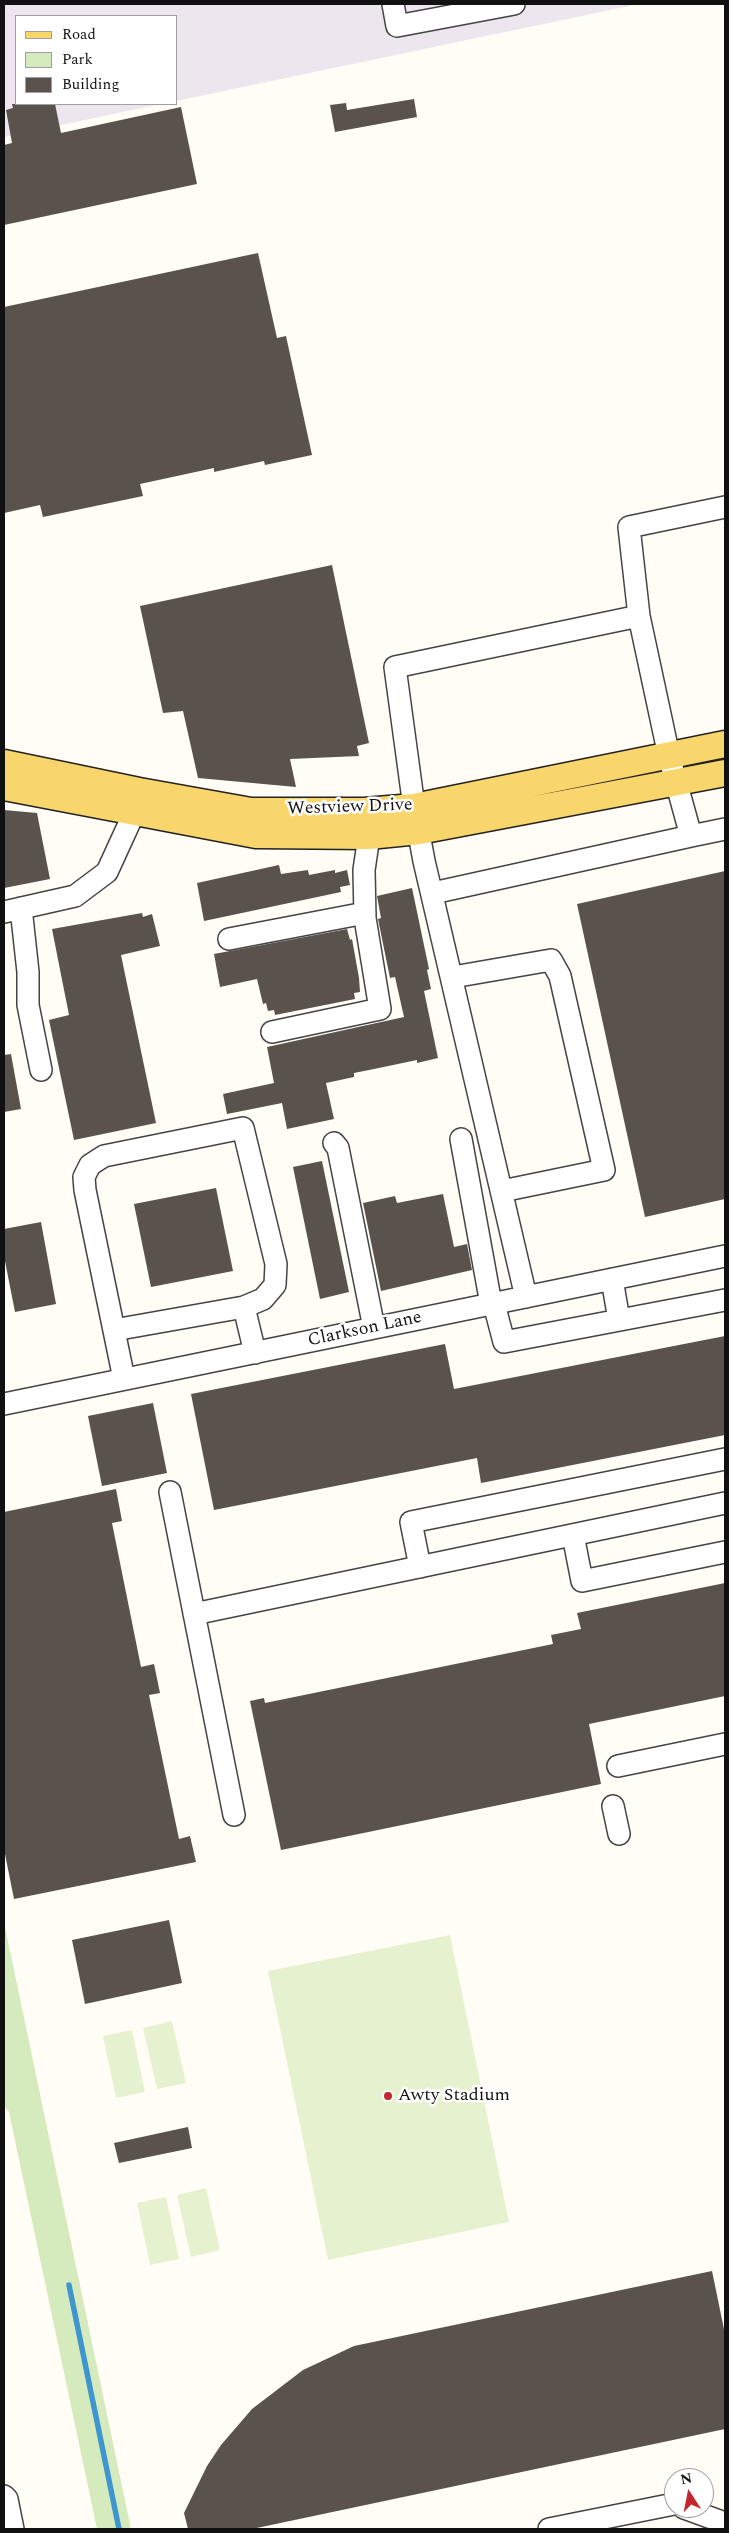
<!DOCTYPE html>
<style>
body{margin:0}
#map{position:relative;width:729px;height:2533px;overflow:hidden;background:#fffdf5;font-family:Spectral,serif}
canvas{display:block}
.frame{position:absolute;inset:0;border:5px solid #111;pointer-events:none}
.legend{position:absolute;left:15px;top:15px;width:162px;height:90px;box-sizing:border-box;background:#fff;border:1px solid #a0a0a0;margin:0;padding:6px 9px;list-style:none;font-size:15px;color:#111}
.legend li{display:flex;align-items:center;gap:10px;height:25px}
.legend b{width:25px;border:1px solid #a0a0a0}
.north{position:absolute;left:664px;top:2468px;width:50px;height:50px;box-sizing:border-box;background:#fff;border:1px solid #a0a0a0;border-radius:50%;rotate:349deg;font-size:14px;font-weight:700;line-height:20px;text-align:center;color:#111}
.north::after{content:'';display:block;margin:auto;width:18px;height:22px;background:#c4262e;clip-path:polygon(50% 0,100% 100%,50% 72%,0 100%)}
</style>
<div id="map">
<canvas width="729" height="2533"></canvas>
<div class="frame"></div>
<ul class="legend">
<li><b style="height:6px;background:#f9d66b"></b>Road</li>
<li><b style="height:14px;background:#d5ebbd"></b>Park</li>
<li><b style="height:14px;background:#5a524d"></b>Building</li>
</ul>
<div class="north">N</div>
</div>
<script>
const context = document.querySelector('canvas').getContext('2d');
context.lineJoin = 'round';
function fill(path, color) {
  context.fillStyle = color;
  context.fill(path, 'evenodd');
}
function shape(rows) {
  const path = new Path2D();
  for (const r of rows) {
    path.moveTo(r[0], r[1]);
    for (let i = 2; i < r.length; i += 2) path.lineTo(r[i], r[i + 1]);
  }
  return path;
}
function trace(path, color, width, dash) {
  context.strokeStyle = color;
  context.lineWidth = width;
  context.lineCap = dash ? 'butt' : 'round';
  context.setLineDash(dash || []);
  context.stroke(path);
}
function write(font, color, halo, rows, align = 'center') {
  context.font = font + ' Spectral,serif';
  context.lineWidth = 5;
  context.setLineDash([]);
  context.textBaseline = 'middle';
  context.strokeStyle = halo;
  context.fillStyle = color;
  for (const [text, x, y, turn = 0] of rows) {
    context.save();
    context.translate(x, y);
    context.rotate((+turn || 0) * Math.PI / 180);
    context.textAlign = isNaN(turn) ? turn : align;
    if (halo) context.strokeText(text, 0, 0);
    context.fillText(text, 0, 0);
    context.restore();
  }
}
const industrial = shape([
 [4,4,639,4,176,101,176,16,16,16,16,104,161,104,4,137]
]);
const green = shape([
 [4,1922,131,2529,97,2529,9,2112,4,2106]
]);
const pitch = shape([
 [450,1935,509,2222,328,2260,268,1971],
 [172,2021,186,2083,157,2089,143,2028],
 [132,2030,145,2092,116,2098,103,2036],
 [206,2188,220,2250,191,2257,177,2195],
 [166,2197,179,2259,150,2265,137,2203]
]);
const stream = shape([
 [69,2285,119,2529]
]);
const building = shape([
 [414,99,417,117,335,132,330,105,346,103,347,110],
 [12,104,55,104,61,133,181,107,197,184,4,225,4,145,12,143,6,110,13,108],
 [258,253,277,338,286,336,312,455,265,465,264,461,214,472,214,468,140,484,143,496,43,517,40,505,4,513,4,307],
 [332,565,369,743,357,746,359,756,290,759,296,787,198,778,183,711,163,713,140,606],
 [4,810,37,813,50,879,4,888],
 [279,865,281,874,308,870,309,875,335,870,335,873,347,870,350,885,340,887,341,892,204,921,197,883],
 [725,871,725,1199,645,1217,577,904],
 [412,888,429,969,427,970,431,989,424,991,438,1058,417,1063,417,1060,374,1069,354,1073,354,1077,326,1083,334,1119,287,1129,282,1103,227,1114,223,1094,274,1083,267,1047,404,1017,395,977,390,978,378,919,381,918,377,896],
 [142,913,143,917,152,914,160,946,121,955,156,1123,74,1140,49,1020,69,1015,52,929],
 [347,929,350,940,352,939,359,978,360,992,354,993,355,999,275,1015,274,1010,268,1011,266,1003,263,1004,257,979,220,987,214,954],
 [11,1054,21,1109,4,1112,4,1055],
 [322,1161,349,1292,320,1299,293,1167],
 [216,1188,233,1271,151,1287,134,1204],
 [443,1194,454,1247,467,1244,472,1270,381,1291,363,1203,395,1196,397,1203],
 [41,1222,56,1304,15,1312,4,1256,4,1229],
 [725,1336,725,1435,481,1483,477,1458,214,1510,191,1394,445,1344,454,1389],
 [153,1403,167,1473,102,1486,88,1416],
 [116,1489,122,1521,112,1523,141,1667,154,1664,160,1693,149,1695,179,1839,190,1836,196,1862,14,1899,4,1849,4,1512],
 [725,1583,725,1696,589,1724,601,1784,281,1850,250,1701,264,1698,265,1703,553,1644,551,1635,581,1629,577,1613],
 [169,1920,182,1983,85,2004,72,1940],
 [188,2127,192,2148,119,2163,114,2143],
 [712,2271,725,2334,725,2429,252,2529,188,2529,184,2513,207,2466,221,2445,252,2409,303,2370,354,2346]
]);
const minor = shape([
 [393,4,397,26,514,4],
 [639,616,629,527,725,507],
 [691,836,725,829],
 [433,893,691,836,669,756,639,616,395,667,414,807,424,861,526,1297],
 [21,908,28,972,28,1005,41,1070],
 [4,912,75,896,107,872,134,813],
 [229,939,365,913],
 [453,977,551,960,560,976,604,1170,502,1191],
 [272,1032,380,1009,365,918,364,870,369,836],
 [461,1139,491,1304],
 [334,1143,338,1148,374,1328],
 [612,1279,619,1320],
 [494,1304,504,1342,725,1300],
 [244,1307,255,1353],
 [114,1330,244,1307,263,1299,275,1285,276,1264,243,1128,104,1156,90,1165,84,1177,85,1190,124,1379],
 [4,1404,725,1256],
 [170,1492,234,1815],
 [573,1535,582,1581,725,1552],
 [420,1567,411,1522,725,1459],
 [194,1614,725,1503],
 [618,1766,725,1744],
 [613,1806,619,1834],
 [4,2496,7,2499,13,2529],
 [684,2508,725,2523],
 [549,2529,674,2504]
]);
const major = shape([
 [4,763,139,791,251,811,364,811,414,807,725,744],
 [4,787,256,835,369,836,419,831,725,773]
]);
const markers = [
 [388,2096,5,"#c4262e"]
];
const streetNames = [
 ["Westview Drive",350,808,-2],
 ["Clarkson Lane",365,1330,-12]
];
const poiNames = [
 ["Awty Stadium",398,2096]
];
fill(industrial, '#eee6ef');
fill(green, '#d5ebbd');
fill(pitch, '#e6f2cf');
trace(stream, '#3f96cf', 5.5);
fill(building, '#5a524d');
trace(minor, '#444', 24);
trace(major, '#222', 29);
trace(minor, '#fff', 21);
trace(major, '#f9d66b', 26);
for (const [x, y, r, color] of markers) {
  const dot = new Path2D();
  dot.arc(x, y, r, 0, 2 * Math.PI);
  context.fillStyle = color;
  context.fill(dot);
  trace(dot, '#fff', 2);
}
write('18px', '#111', '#fff', streetNames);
write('18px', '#111', '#fff', poiNames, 'left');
</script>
